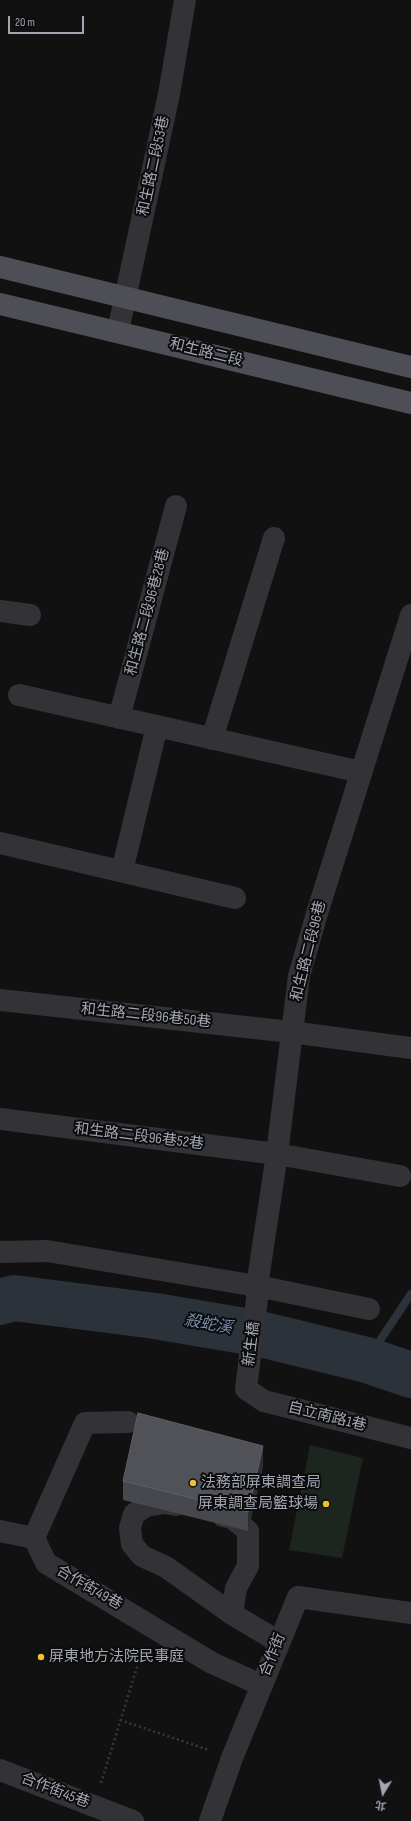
<!DOCTYPE html>
<meta charset="utf-8">
<style>
body{margin:0}
#map{position:relative;width:411px;height:1821px;overflow:hidden;background:#111112;font-family:"Sofia Sans Condensed","Noto Sans TC",sans-serif}
canvas{display:block}
.north{position:absolute;left:363px;top:1773px;width:40px;height:40px;-webkit-text-stroke:3px #0c0c0d;paint-order:stroke;rotate:190deg;font-size:11px;font-weight:700;line-height:16px;text-align:center;color:#a2a6b3}
.north::after{content:'';display:block;margin:auto;width:14px;height:18px;background:#a2a6b3;clip-path:polygon(50% 0,100% 100%,50% 72%,0 100%)}
.scale{position:absolute;left:8px;top:16px;width:76px;height:18px;box-sizing:border-box;border:2px solid #a2a6b3;border-top:0;padding-left:5px;font-size:12px;line-height:14px;white-space:nowrap;color:#a2a6b3;-webkit-text-stroke:3px #0c0c0d;paint-order:stroke}
</style>
<div id="map">
<canvas width="411" height="1821"></canvas>
<div class="north">北</div>
<div class="scale">20 m</div>
</div>
<script>
const context = document.querySelector('canvas').getContext('2d');
context.lineJoin = 'round';
function fill(path, color) {
  context.fillStyle = color;
  context.fill(path, 'evenodd');
}
function shape(rows) {
  const path = new Path2D();
  for (const r of rows) {
    path.moveTo(r[0], r[1]);
    for (let i = 2; i < r.length; i += 2) path.lineTo(r[i], r[i + 1]);
  }
  return path;
}
function trace(path, color, width, dash) {
  context.strokeStyle = color;
  context.lineWidth = width;
  context.lineCap = dash ? 'butt' : 'round';
  context.setLineDash(dash || []);
  context.stroke(path);
}
function write(font, color, halo, rows, align = 'center') {
  context.font = font + ' "Sofia Sans Condensed","Noto Sans TC",sans-serif';
  context.lineWidth = 4;
  context.setLineDash([]);
  context.textBaseline = 'middle';
  context.strokeStyle = halo;
  context.fillStyle = color;
  for (const [text, x, y, turn = 0] of rows) {
    context.save();
    context.translate(x, y);
    context.rotate((+turn || 0) * Math.PI / 180);
    context.textAlign = isNaN(turn) ? turn : align;
    if (halo) context.strokeText(text, 0, 0);
    context.fillText(text, 0, 0);
    context.restore();
  }
}
const green = shape([
 [310,1445,363,1458,342,1558,289,1550]
]);
const stream = shape([
 [367,1360,411,1294]
]);
const river = shape([
 [0,1302,14,1298,155,1316,256,1333,367,1360,411,1375]
]);
const path = shape([
 [120,1720,209,1750],
 [101,1783,143,1648]
]);
const minor = shape([
 [118,331,169,94,185,0],
 [0,611,30,615],
 [411,615,318,910,299,976,277,1154,257,1286,257,1299,246,1389,264,1401,411,1438],
 [19,695,361,772],
 [119,718,176,506],
 [212,739,274,538],
 [0,843,235,898],
 [122,871,157,726],
 [0,1000,291,1032,411,1048],
 [0,1119,277,1154,400,1176],
 [0,1252,47,1251,257,1286,369,1309],
 [128,1422,85,1423,34,1538,46,1563,212,1663,261,1685],
 [176,1505,165,1503,146,1506,134,1514,130,1528,132,1544,142,1556,166,1567,232,1614,279,1642],
 [223,1516,232,1518,248,1531,248,1566,236,1588,232,1614],
 [0,1531,34,1538],
 [0,1770,133,1821],
 [210,1821,232,1758,298,1597,411,1613]
]);
const major = shape([
 [0,267,411,367],
 [0,304,411,403]
]);
const wall = shape([
 [263,1466,248,1531,123,1500,123,1481]
]);
const shadedWall = shape([
 [263,1446,263,1466,248,1531,248,1512]
]);
const building = shape([
 [138,1413,263,1446,248,1512,123,1481,138,1413]
]);
const markers = [
 [193,1483,4,"#edc22e"],
 [326,1504,4,"#edc22e"],
 [41,1657,4,"#edc22e"]
];
const streetNames = [
 ["和生路二段53巷",154,166,-78],
 ["和生路二段",206,353,14],
 ["和生路二段96巷28巷",148,612,-75],
 ["和生路二段96巷",309,951,-76],
 ["和生路二段96巷50巷",146,1016,6],
 ["和生路二段96巷52巷",139,1137,7],
 ["新生橋",252,1344,-83],
 ["自立南路1巷",327,1417,14],
 ["合作街49巷",89,1588,30],
 ["合作街",273,1655,-68],
 ["合作街45巷",55,1791,21]
];
const poiNames = [
 ["法務部屏東調查局",201,1483],
 ["屏東調查局籃球場",318,1504,"right"],
 ["屏東地方法院民事庭",49,1657]
];
const waterNames = [
 ["殺蛇溪",208,1325,10]
];
fill(green, '#1d251f');
trace(stream, '#2b323a', 8);
trace(river, '#2b323a', 46);
trace(path, '#38393e', 2.5, [2, 3]);
trace(minor, '#323237', 22);
trace(major, '#4e4f56', 22);
fill(wall, '#47484d');
fill(shadedWall, '#2d2e31');
fill(building, '#515258');
trace(building, '#5d5f66', 1);
for (const [x, y, r, color] of markers) {
  const dot = new Path2D();
  dot.arc(x, y, r, 0, 2 * Math.PI);
  context.fillStyle = color;
  context.fill(dot);
  trace(dot, '#0c0c0d', 1.5);
}
write('15px', '#a2a6b3', '#0c0c0d', streetNames);
write('15px', '#a2a6b3', '#0c0c0d', poiNames, 'left');
write('italic 16px', '#798fae', '#0c0c0d', waterNames);
</script>
